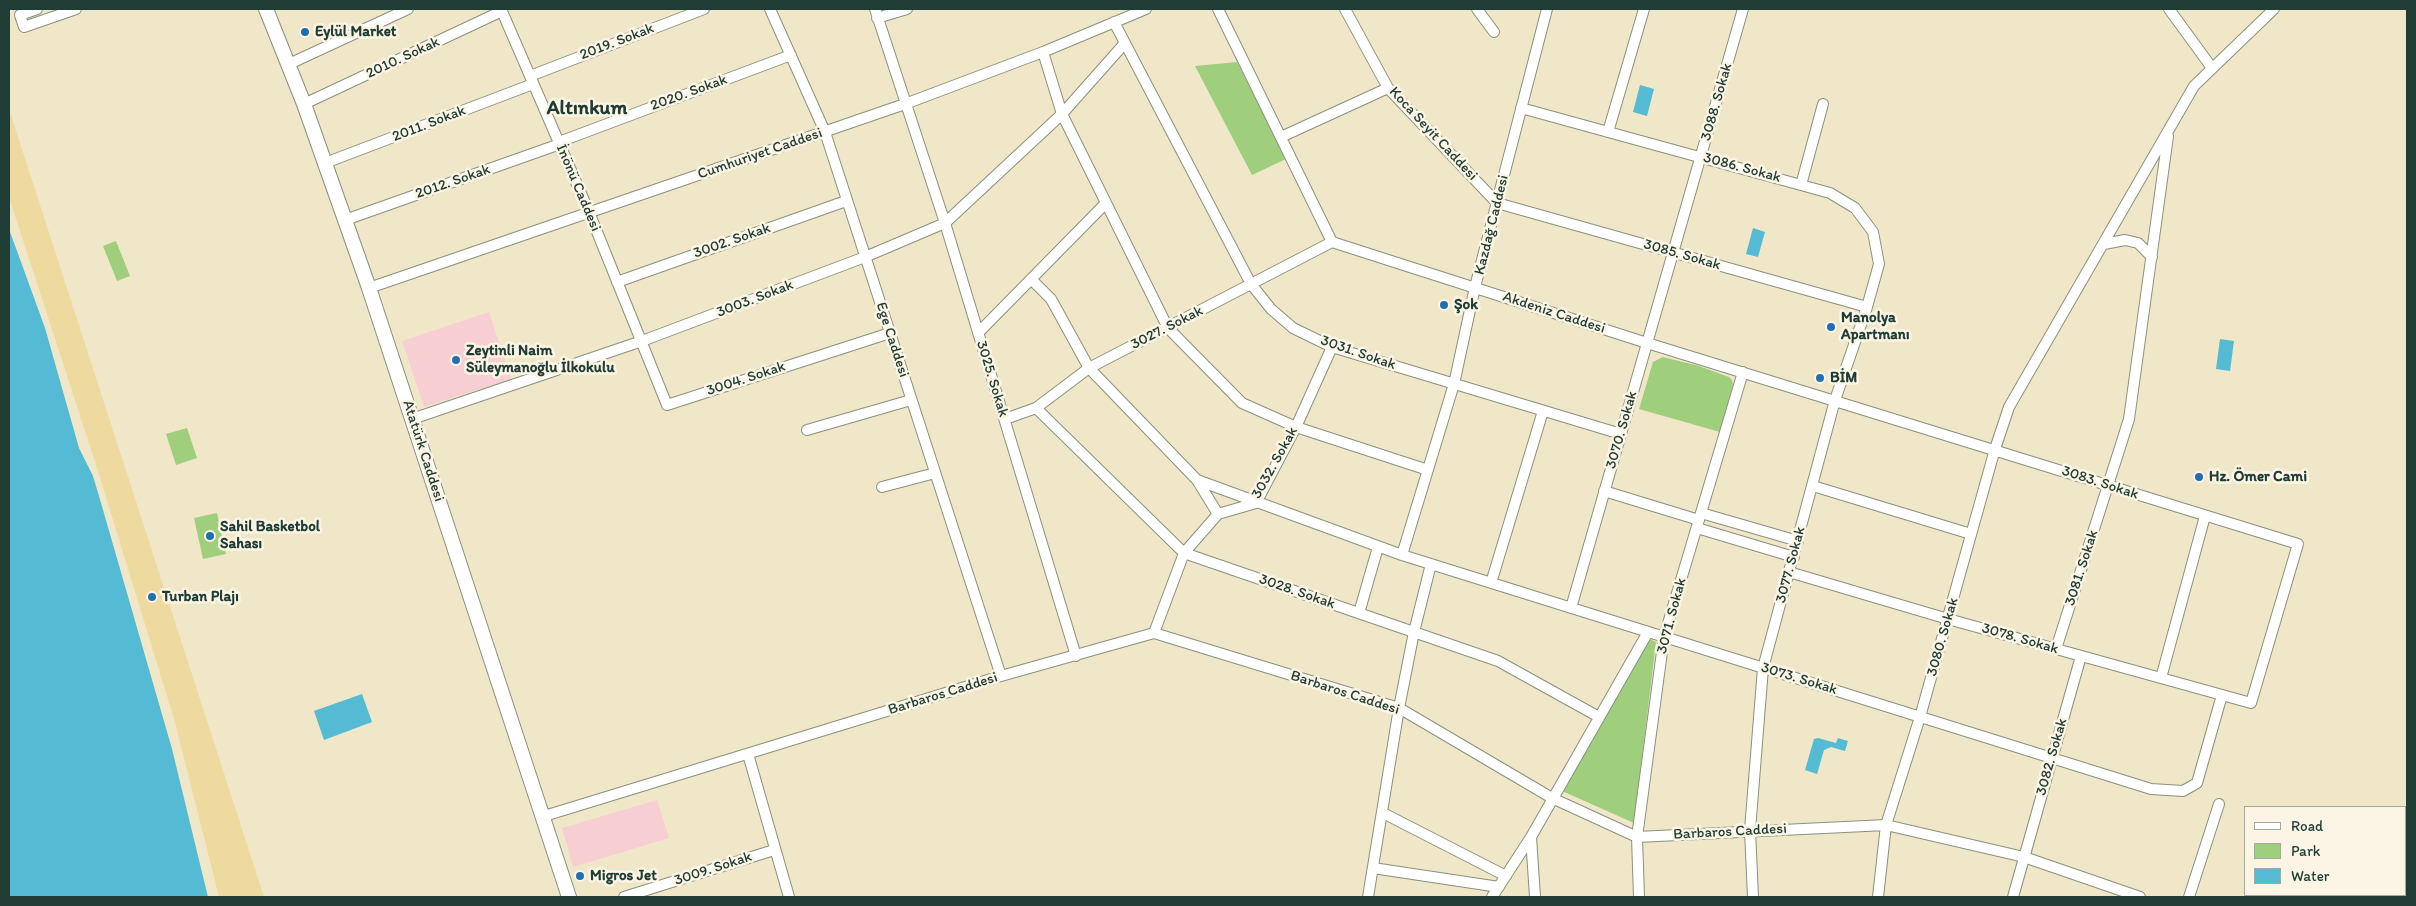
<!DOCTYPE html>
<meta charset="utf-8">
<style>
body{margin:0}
#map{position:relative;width:2416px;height:906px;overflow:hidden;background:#f0e6c8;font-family:Itim,sans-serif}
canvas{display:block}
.frame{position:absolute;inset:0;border:10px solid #1f3d34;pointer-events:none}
.legend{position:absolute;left:2244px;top:806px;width:162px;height:90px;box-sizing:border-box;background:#fcf5e5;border:1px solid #a4ab9e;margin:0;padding:6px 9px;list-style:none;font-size:15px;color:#1f3d34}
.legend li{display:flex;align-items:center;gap:10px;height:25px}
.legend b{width:25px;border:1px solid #a4ab9e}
</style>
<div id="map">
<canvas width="2416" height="906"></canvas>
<div class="frame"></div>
<ul class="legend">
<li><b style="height:6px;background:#fff"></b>Road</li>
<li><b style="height:14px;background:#9fcf7d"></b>Park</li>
<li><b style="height:14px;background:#55bad3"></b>Water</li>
</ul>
</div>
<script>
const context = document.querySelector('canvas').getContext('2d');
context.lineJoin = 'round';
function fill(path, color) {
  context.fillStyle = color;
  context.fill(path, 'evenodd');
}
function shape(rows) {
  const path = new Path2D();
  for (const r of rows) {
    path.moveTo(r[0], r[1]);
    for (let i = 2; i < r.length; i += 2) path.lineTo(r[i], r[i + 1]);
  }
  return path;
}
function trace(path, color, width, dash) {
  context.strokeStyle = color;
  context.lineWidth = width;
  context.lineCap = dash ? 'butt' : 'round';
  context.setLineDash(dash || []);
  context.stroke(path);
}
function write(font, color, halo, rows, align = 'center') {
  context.font = font + ' Itim,sans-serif';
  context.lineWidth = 5;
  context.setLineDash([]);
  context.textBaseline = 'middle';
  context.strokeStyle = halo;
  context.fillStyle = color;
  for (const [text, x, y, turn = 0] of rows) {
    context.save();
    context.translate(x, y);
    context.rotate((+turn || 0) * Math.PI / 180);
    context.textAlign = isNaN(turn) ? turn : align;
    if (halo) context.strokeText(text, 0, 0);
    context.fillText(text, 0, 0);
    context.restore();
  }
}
const built = shape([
 [489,312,511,379,424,407,402,341],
 [657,800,669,838,573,867,562,828]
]);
const green = shape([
 [1237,62,1286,159,1252,175,1195,66],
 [116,241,130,276,117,281,103,246],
 [1663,357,1699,366,1729,377,1732,380,1733,384,1720,432,1639,409,1653,362],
 [187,428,197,458,176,465,166,434],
 [217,513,226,554,203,559,194,518],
 [1646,638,1656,642,1634,823,1562,791]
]);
const sand = shape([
 [9,109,264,897,219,897,175,722,98,471,9,197]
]);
const water = shape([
 [1640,85,1654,89,1647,116,1633,112],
 [1753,228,1765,232,1758,257,1746,254],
 [9,229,45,328,79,448,93,476,101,503,172,749,208,897,9,897],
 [2220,339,2234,341,2230,371,2216,369],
 [362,694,372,722,324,740,314,711],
 [1818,738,1836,743,1838,738,1848,741,1845,751,1831,747,1824,750,1817,774,1805,770,1814,739]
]);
const minor = shape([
 [37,9,20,15,24,27,76,9],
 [501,9,589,212,667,405,890,333],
 [770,9,825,132,1001,676],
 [875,9,945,223,1076,656],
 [1218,9,1332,242,1647,343,2298,544,2251,703,1948,619,1789,572],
 [1345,9,1388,88,1497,203,1867,307],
 [1477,9,1494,32],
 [2169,9,2212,68],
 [877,18,907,9],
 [1114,22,1251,284,1271,309,1293,328,1332,347,1621,434],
 [1043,52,1062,114,1168,328,1242,403,1296,427,1428,470],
 [289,64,408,9],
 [530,76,704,9],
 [304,104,502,11],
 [1521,108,1830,193,1855,208,1873,232,1879,264,1867,307,1835,400,1763,668,1750,830,1753,897],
 [1608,132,1644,9],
 [1281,137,1388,88],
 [559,142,791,55],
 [325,163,533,84],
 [1801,185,1823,104],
 [345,220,560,144],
 [2104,244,2125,240,2138,243,2152,257],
 [1031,279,1051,299,1089,368,1197,480,1218,514],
 [617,282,846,201],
 [369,288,905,104,1043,52,1146,9],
 [978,333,1106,203],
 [1036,408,1184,553,1498,661,1599,717],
 [412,419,642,341,865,257,945,223,1062,114,1125,43],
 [1005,419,1036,408,1089,368,1332,242],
 [807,430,911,400],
 [1197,480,1402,555,2151,789,2183,791,2197,783,2222,695],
 [1813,486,1971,534],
 [882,487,935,473],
 [1604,491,1699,520],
 [1701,513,1798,541],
 [1697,528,1794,557],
 [1402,555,1454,384,1475,287,1547,9],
 [1491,583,1543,411],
 [1571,608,1743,9],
 [1359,613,1378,547],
 [1154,633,1184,553,1218,514,1256,503,1296,427,1332,347],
 [2056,649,2129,419,2168,136],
 [2161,678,2205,516],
 [748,754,789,897],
 [1383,813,1506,876],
 [541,817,1001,676,1154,633,1399,708,1552,798,1637,837,1886,825,2024,857,2140,897],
 [1531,837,1535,897],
 [1373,868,1499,887],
 [624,897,774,850],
 [1368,897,1399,708,1414,632,1431,564],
 [1492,897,1531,837,1648,632],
 [1639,897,1637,837,1664,637,1743,372],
 [1878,897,1886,825,1920,717,1995,449,2009,407,2194,86,2274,9],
 [2013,897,2081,656],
 [2189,897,2219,804],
 [2305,897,2306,895]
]);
const major = shape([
 [266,9,304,104,369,288,569,897]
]);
const markers = [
 [305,32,5,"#1f6fb2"],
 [1444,305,5,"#1f6fb2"],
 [1831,327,5,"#1f6fb2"],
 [456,360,5,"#1f6fb2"],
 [1820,378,5,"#1f6fb2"],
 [2199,477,5,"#1f6fb2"],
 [210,536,5,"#1f6fb2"],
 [152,597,5,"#1f6fb2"],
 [580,876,5,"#1f6fb2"]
];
const poiNames = [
 ["Eylül Market",315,32],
 ["Şok",1454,305],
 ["Manolya",1841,318],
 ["Apartmanı",1841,335],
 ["Zeytinli Naim",466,351],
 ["Süleymanoğlu İlkokulu",466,368],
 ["BİM",1830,378],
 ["Hz. Ömer Cami",2209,477],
 ["Sahil Basketbol",220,527],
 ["Sahası",220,544],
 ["Turban Plajı",162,597],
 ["Migros Jet",590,876]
];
const streetNames = [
 ["2019. Sokak",617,42,-21],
 ["2010. Sokak",403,58,-25],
 ["2020. Sokak",689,93,-20],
 ["3088. Sokak",1717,102,-74],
 ["2011. Sokak",429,124,-21],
 ["Koca Seyit Caddesi",1433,134,47],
 ["Cumhuriyet Caddesi",760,154,-19],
 ["3086. Sokak",1742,168,15],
 ["2012. Sokak",453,182,-19],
 ["İnönü Caddesi",578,188,67],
 ["Kazdağ Caddesi",1492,225,-76],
 ["3002. Sokak",732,241,-19],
 ["3085. Sokak",1682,255,16],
 ["3003. Sokak",755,299,-21],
 ["Akdeniz Caddesi",1554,313,18],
 ["3027. Sokak",1167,328,-27],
 ["Ege Caddesi",892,340,72],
 ["3031. Sokak",1358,353,19],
 ["3004. Sokak",746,379,-18],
 ["3025. Sokak",992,379,73],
 ["3070. Sokak",1622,430,-74],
 ["Atatürk Caddesi",423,451,72],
 ["3032. Sokak",1275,463,-61],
 ["3083. Sokak",2100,483,18],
 ["3077. Sokak",1791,565,-75],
 ["3081. Sokak",2082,568,-72],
 ["3028. Sokak",1297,592,19],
 ["3071. Sokak",1672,616,-75],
 ["3080. Sokak",1943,637,-74],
 ["3078. Sokak",2020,639,16],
 ["3073. Sokak",1799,679,17],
 ["Barbaros Caddesi",1345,693,18],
 ["Barbaros Caddesi",943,694,-17],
 ["3082. Sokak",2052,757,-74],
 ["Barbaros Caddesi",1730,832,-3],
 ["3009. Sokak",713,869,-18]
];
const districtNames = [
 ["Altınkum",587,109]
];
fill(built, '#f7cfd2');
fill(green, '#9fcf7d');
fill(sand, '#eeda9e');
fill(water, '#55bad3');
trace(minor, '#88927e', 12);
trace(major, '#88927e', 16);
trace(minor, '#fff', 10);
trace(major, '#fff', 14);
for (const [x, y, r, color] of markers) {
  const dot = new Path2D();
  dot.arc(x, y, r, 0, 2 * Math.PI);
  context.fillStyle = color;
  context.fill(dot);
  trace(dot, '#fcf5e5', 2);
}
write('bold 15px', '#1f3d34', '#fcf5e5', poiNames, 'left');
write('15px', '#1f3d34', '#fcf5e5', streetNames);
write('bold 20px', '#1f3d34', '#fcf5e5', districtNames);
</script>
